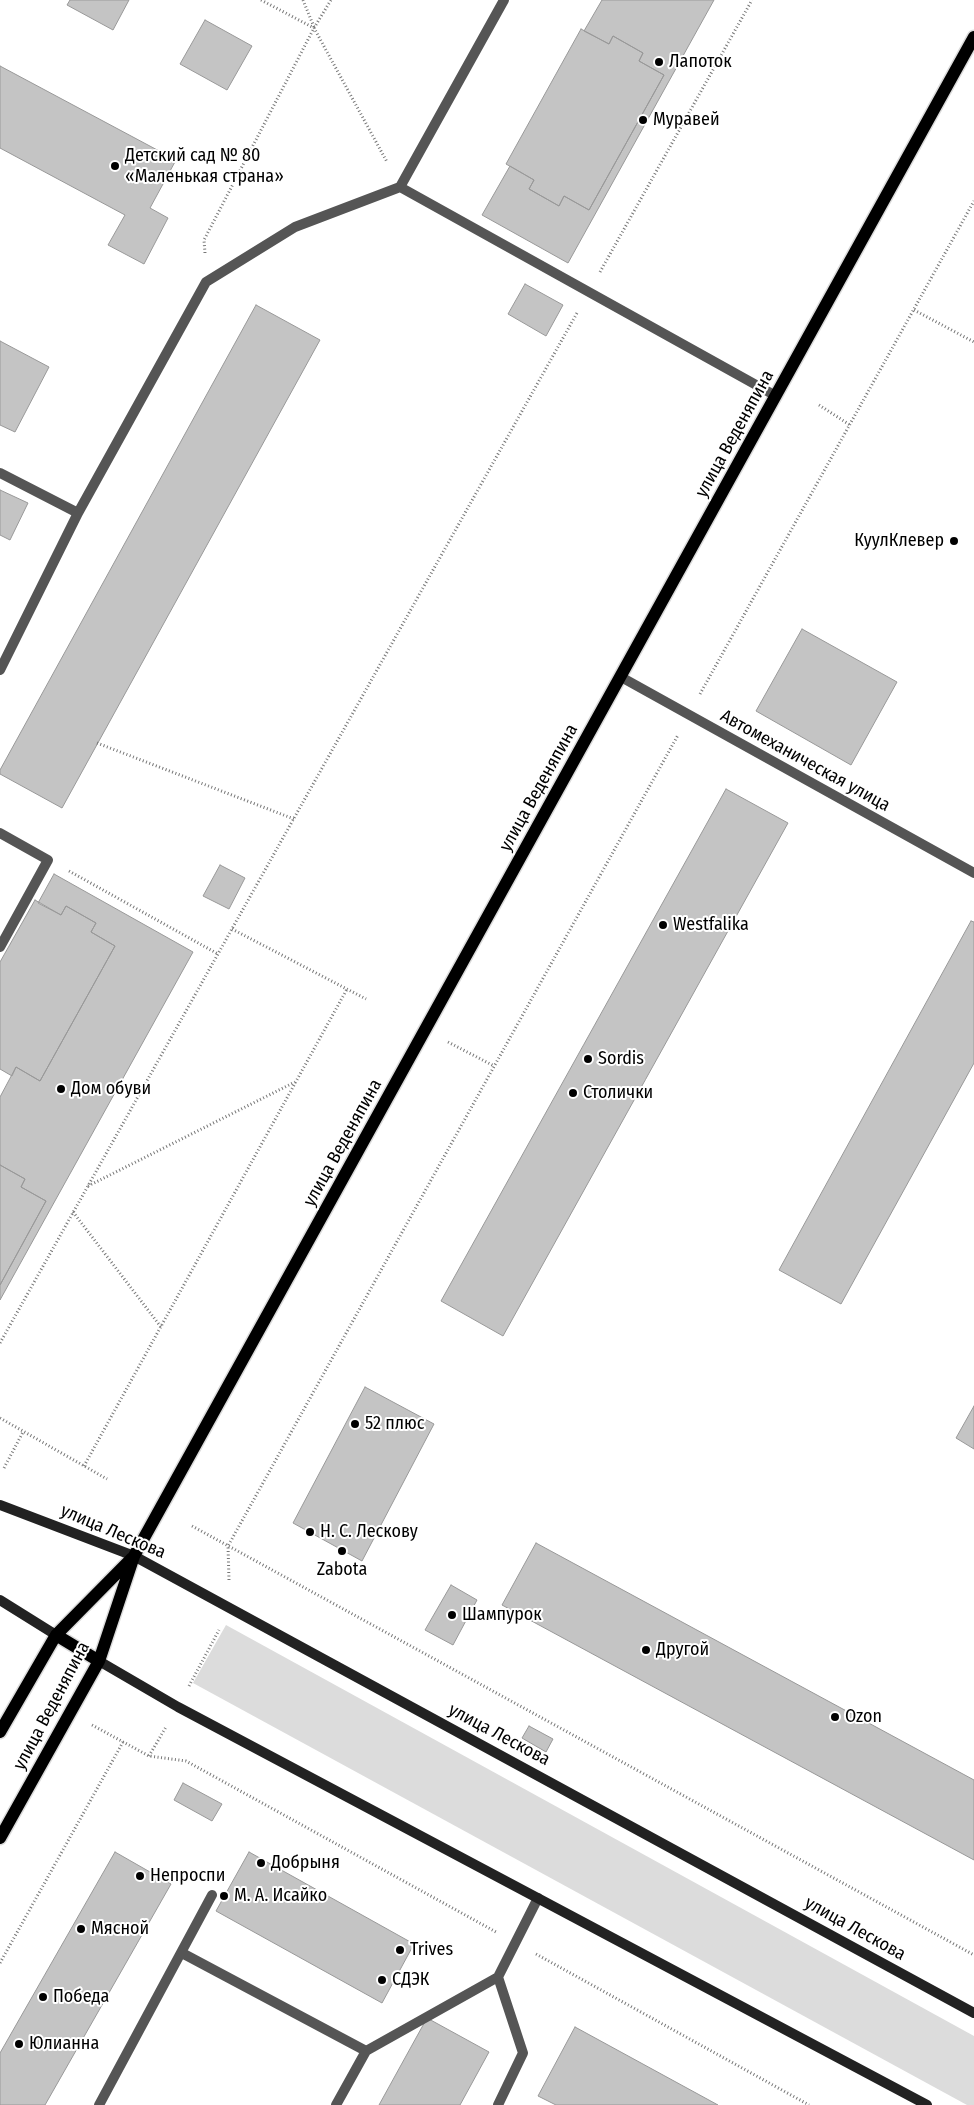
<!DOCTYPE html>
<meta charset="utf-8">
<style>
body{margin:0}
canvas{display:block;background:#fff}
</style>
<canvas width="974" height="2105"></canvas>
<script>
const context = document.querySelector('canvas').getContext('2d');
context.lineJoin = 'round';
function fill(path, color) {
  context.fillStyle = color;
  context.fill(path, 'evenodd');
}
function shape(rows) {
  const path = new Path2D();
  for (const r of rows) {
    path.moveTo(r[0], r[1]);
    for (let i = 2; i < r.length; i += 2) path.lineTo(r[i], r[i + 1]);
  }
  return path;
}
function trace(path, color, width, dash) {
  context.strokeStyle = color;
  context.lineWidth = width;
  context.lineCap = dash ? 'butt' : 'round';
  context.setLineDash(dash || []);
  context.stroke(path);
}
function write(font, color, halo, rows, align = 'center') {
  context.font = font + ' "Fira Sans Condensed",sans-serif';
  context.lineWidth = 4;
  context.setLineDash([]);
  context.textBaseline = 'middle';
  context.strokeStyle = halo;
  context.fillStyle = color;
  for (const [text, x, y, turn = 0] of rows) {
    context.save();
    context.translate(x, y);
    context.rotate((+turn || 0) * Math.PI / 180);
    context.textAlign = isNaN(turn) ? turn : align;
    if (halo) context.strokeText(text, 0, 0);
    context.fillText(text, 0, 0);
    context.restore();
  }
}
const green = shape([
 [226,1625,974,2036,974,2105,967,2105,193,1683]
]);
const building = shape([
 [70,0,129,0,113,30,67,5,70,0],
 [602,0,714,0,568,263,482,215,510,166,534,180,529,189,559,206,564,196,589,210,664,75,639,61,643,53,613,36,609,44,584,31,602,0],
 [205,20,252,46,227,90,180,64,205,20],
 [581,29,609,44,613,36,643,53,639,61,664,75,589,210,564,196,559,206,529,189,534,180,506,164,581,29],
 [0,66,176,160,150,208,168,218,144,264,108,245,125,215,0,148,0,66],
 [525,284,563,305,546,336,508,314,525,284],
 [256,305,320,340,62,808,0,774,0,770,256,305],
 [0,341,49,367,15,432,0,425,0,341],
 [0,490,28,503,10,540,0,535,0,490],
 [802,629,897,682,851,765,756,711,802,629],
 [726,789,788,823,503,1336,441,1301,726,789],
 [220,865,245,878,229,909,203,896,220,865],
 [54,874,193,952,0,1300,0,1285,46,1201,21,1187,25,1179,0,1165,0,1097,16,1067,40,1081,115,946,91,932,96,923,66,906,61,915,38,903,54,874],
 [35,900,61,915,66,906,96,923,91,932,115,946,40,1081,16,1067,12,1076,0,1069,0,962,35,900],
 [971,921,974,922,974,1063,841,1304,779,1270,971,921],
 [0,1165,25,1179,21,1187,46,1201,0,1285,0,1165],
 [365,1387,434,1424,362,1561,293,1523,365,1387],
 [974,1406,974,1449,956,1438,974,1406],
 [536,1543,974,1780,974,1860,502,1605,536,1543],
 [451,1585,477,1600,453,1645,425,1630,451,1585],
 [529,1726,553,1739,546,1752,522,1738,529,1726],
 [183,1783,222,1804,212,1821,174,1800,183,1783],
 [115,1852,171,1884,45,2105,0,2105,0,2053,115,1852],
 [249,1852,414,1944,382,2003,216,1911,249,1852],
 [427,2018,489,2052,460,2105,379,2105,427,2018],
 [575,2027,718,2105,556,2105,538,2096,575,2027]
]);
const path = shape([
 [261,0,314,28,387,162],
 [303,0,314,27],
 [205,253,204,240,314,28,331,0],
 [600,272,752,0],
 [914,310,974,342],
 [819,405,850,425],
 [700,694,974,201],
 [97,743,294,819],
 [69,871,218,954],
 [232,929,366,999],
 [448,1042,494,1066],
 [88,1186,295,1082],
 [73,1212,161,1327],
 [0,1343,577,313],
 [0,1418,107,1479],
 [84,1466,347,989],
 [4,1468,23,1432],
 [192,1526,974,1955],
 [229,1580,228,1546,678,735],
 [189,1686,219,1630],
 [92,1725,149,1756,186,1761,496,1932],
 [149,1756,166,1727],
 [536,1954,809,2105],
 [0,1963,123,1742]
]);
const lane = shape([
 [400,187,776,396],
 [0,473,78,513],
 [0,670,78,513,206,282,295,227,400,187,504,0],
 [0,833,48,860,0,947],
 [182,1953,366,2051],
 [498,1977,523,2053,498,2105],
 [99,2105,212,1895],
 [336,2105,366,2051,498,1977,538,1898]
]);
const street = shape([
 [621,677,974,873]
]);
const secondary = shape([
 [0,1505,134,1556,974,2013],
 [0,1600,56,1635],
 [99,1661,178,1707,927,2105]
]);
const primary = shape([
 [56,1635,99,1661],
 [0,1732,56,1635,132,1558],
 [0,1838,99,1661,134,1556,974,37]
]);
const markers = [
 [659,62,5,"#000"],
 [643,120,5,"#000"],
 [115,166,5,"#000"],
 [954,541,5,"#000"],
 [663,925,5,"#000"],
 [588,1059,5,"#000"],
 [61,1089,5,"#000"],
 [573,1093,5,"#000"],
 [355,1424,5,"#000"],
 [310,1532,5,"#000"],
 [342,1551,5,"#000"],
 [452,1615,5,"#000"],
 [646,1650,5,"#000"],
 [835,1717,5,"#000"],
 [261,1863,5,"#000"],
 [140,1876,5,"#000"],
 [224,1896,5,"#000"],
 [81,1929,5,"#000"],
 [400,1950,5,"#000"],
 [382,1980,5,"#000"],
 [43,1997,5,"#000"],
 [19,2044,5,"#000"]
];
const poiNames = [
 ["Лапоток",669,62],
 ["Муравей",653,120],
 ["Детский сад № 80",125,156],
 ["«Маленькая страна»",125,177],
 ["КуулКлевер",944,541,"right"],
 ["Westfalika",673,925],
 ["Sordis",598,1059],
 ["Дом обуви",71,1089],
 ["Столички",583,1093],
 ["52 плюс",365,1424],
 ["Н. С. Лескову",320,1532],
 ["Zabota",342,1570,"center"],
 ["Шампурок",462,1615],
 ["Другой",656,1650],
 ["Ozon",845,1717],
 ["Добрыня",271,1863],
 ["Непроспи",150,1876],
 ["М. А. Исайко",234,1896],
 ["Мясной",91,1929],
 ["Trives",410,1950],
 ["СДЭК",392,1980],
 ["Победа",53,1997],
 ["Юлианна",29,2044]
];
const streetNames = [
 ["улица Веденяпина",735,434,-61],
 ["Автомеханическая улица",805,761,29],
 ["улица Веденяпина",539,788,-61],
 ["улица Веденяпина",343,1143,-61],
 ["улица Лескова",113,1532,23],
 ["улица Веденяпина",52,1706,-62],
 ["улица Лескова",499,1735,28],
 ["улица Лескова",855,1929,29]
];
fill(green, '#dcdcdc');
fill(building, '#c4c4c4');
trace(building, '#999', 1);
trace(primary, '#dbdbdb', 15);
trace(path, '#777', 3, [1, 2.5]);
trace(lane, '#555', 10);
trace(street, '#555', 10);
trace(secondary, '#222', 10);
trace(primary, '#000', 12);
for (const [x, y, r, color] of markers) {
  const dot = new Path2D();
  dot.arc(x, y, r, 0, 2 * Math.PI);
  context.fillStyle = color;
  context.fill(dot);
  trace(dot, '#fff', 2);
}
write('18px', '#000', '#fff', poiNames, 'left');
write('18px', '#000', '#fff', streetNames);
</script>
